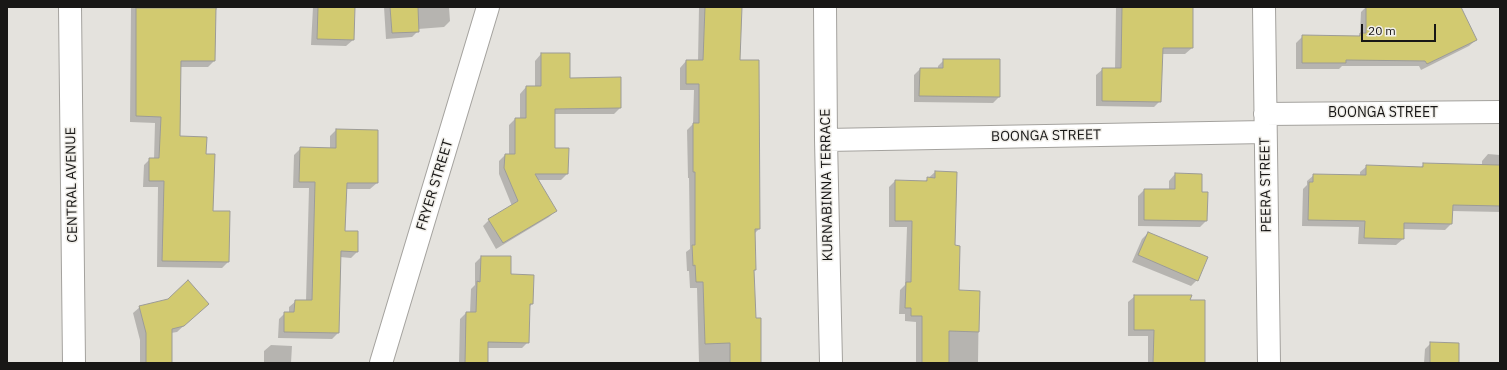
<!DOCTYPE html>
<style>
body{margin:0}
#map{position:relative;width:1507px;height:370px;overflow:hidden;background:#e4e2dd;font-family:"IBM Plex Sans",sans-serif}
canvas{display:block}
.frame{position:absolute;inset:0;border:8px solid #181716;pointer-events:none}
.scale{position:absolute;left:1361px;top:24px;width:75px;height:18px;box-sizing:border-box;border:2px solid #181716;border-top:0;padding-left:5px;font-size:12px;line-height:14px;white-space:nowrap;color:#181716;-webkit-text-stroke:3px #f1efea;paint-order:stroke}
</style>
<div id="map">
<canvas width="1507" height="370"></canvas>
<div class="frame"></div>
<div class="scale">20 m</div>
</div>
<script>
const context = document.querySelector('canvas').getContext('2d');
context.lineJoin = 'round';
function fill(path, color) {
  context.fillStyle = color;
  context.fill(path, 'evenodd');
}
function shape(rows) {
  const path = new Path2D();
  for (const r of rows) {
    path.moveTo(r[0], r[1]);
    for (let i = 2; i < r.length; i += 2) path.lineTo(r[i], r[i + 1]);
  }
  return path;
}
function trace(path, color, width, dash) {
  context.strokeStyle = color;
  context.lineWidth = width;
  context.lineCap = dash ? 'butt' : 'round';
  context.setLineDash(dash || []);
  context.stroke(path);
}
function write(font, color, halo, rows, align = 'center') {
  context.font = font + ' "IBM Plex Sans",sans-serif';
  context.lineWidth = 3;
  context.setLineDash([]);
  context.textBaseline = 'middle';
  context.strokeStyle = halo;
  context.fillStyle = color;
  for (const [text, x, y, turn = 0] of rows) {
    context.save();
    context.translate(x, y);
    context.rotate((+turn || 0) * Math.PI / 180);
    context.textAlign = isNaN(turn) ? turn : align;
    if (halo) context.strokeText(text, 0, 0);
    context.fillText(text, 0, 0);
    context.restore();
  }
}
const shadow = shape([
 [131,7,218,7,216,10,214,61,208,67,180,67,179,137,205,155,212,212,228,262,222,268,157,267,158,187,143,187,144,165,150,159,154,159,155,123,130,122],
 [313,7,354,7,353,40,346,46,311,45],
 [384,7,449,7,450,21,444,27,418,29,418,31,412,37,386,39],
 [699,7,741,7,739,61,759,229,754,234,755,270,753,272,755,319,760,348,761,348,761,363,699,363,697,288,690,288,689,271,687,271,686,252,690,249,689,178,688,178,687,130,693,124,694,90,680,90,680,68,686,61,698,61],
 [1116,7,1192,7,1192,48,1185,54,1162,54,1160,101,1154,107,1096,106,1096,75,1103,69,1115,69],
 [1366,7,1459,7,1476,40,1469,46,1421,70,1419,66,1342,66,1339,69,1296,69,1296,43,1303,36,1358,37,1360,34,1361,12],
 [541,54,569,79,620,108,614,114,554,114,554,149,567,174,561,180,537,180,555,211,549,217,496,249,483,226,489,220,512,206,499,174,499,161,505,155,509,155,509,125,515,119,520,119,520,94,526,87,535,87,535,61],
 [944,60,999,97,993,103,914,102,914,75,920,69,938,69,938,66],
 [336,130,377,183,370,189,346,189,344,232,357,252,351,258,340,257,338,333,332,339,278,338,279,319,285,313,289,313,289,307,296,301,306,301,309,188,293,188,294,155,301,148,330,149,330,136],
 [1488,154,1500,155,1500,212,1452,211,1451,224,1445,230,1403,229,1403,239,1396,245,1358,244,1359,227,1302,226,1303,189,1307,185,1307,181,1314,175,1360,176,1360,172,1367,166,1420,168,1424,164,1482,166,1482,161],
 [935,172,954,246,958,291,979,292,978,363,916,363,916,322,905,321,905,314,899,314,900,290,905,285,907,227,889,227,889,187,895,181,924,182],
 [1175,174,1201,193,1206,221,1200,227,1138,226,1138,196,1144,190,1169,190,1169,181],
 [7,233,8,233,7,335],
 [1148,233,1197,280,1191,286,1132,262,1142,239],
 [481,257,510,257,510,275,532,304,529,307,528,342,522,348,487,348,487,363,459,363,460,319,466,313,470,313,471,289,475,285,475,263],
 [1135,296,1188,301,1204,358,1205,358,1205,363,1148,363,1148,336,1128,336,1128,302],
 [140,307,201,310,177,332,171,333,171,363,140,363,140,340,133,313],
 [1431,343,1458,363,1424,363,1425,349],
 [271,345,292,346,291,363,264,363,264,351]
]);
const building = shape([
 [318,7,355,7,354,40,317,39,318,7],
 [390,7,418,7,419,32,392,33,390,7],
 [705,7,742,7,740,60,759,60,760,229,755,229,756,270,754,270,756,318,761,318,761,363,730,363,730,343,705,344,703,282,696,282,695,265,693,266,692,245,695,245,695,172,693,172,693,123,699,123,699,84,686,84,686,60,703,60,705,7],
 [1122,7,1193,7,1193,48,1163,48,1161,102,1102,101,1102,68,1121,68,1122,7],
 [1366,7,1461,7,1477,40,1427,64,1425,61,1346,60,1346,63,1302,63,1302,35,1360,36,1360,33,1366,33,1366,7],
 [136,8,216,8,215,61,181,61,180,136,207,137,206,154,215,154,213,211,230,211,229,262,162,261,164,181,149,181,149,158,159,158,161,117,136,116,136,8],
 [541,53,570,53,570,78,621,77,621,108,555,109,555,148,569,148,568,174,535,174,557,211,503,243,488,219,518,201,504,168,505,154,515,154,515,118,526,118,526,86,541,86,541,53],
 [943,59,1000,59,1000,97,919,96,920,68,943,68,943,59],
 [336,129,378,130,378,183,347,183,345,231,358,231,358,252,341,251,339,333,284,332,284,312,294,312,295,300,312,300,315,182,299,182,300,147,336,148,336,129],
 [1423,163,1500,165,1500,206,1453,205,1452,224,1404,223,1404,239,1364,238,1365,221,1308,220,1309,182,1313,182,1313,174,1366,175,1366,165,1423,167,1423,163],
 [935,171,957,172,955,245,960,246,959,290,980,291,979,332,949,331,949,363,922,363,922,316,911,316,911,308,905,308,906,282,911,282,912,221,895,221,895,180,927,181,927,177,935,178,935,171],
 [1175,173,1202,174,1202,192,1208,192,1207,221,1144,220,1144,189,1175,189,1175,173],
 [1148,232,1208,257,1198,281,1138,255,1148,232],
 [481,256,511,256,511,274,534,275,533,304,530,304,529,343,488,342,488,363,465,363,466,312,476,312,477,281,480,282,481,256],
 [188,280,209,304,184,326,172,329,172,363,146,363,146,333,139,306,168,299,188,280],
 [1134,295,1192,295,1190,300,1205,300,1205,363,1153,363,1154,330,1134,330,1134,295],
 [1430,342,1459,343,1459,363,1430,363,1430,342]
]);
const minor = shape([
 [70,7,74,363],
 [825,7,826,140,831,363],
 [1264,7,1269,363],
 [1265,114,1500,112],
 [826,140,1265,132],
 [381,363,488,7]
]);
const streetNames = [
 ["BOONGA STREET",1383,113],
 ["BOONGA STREET",1046,136,-1],
 ["CENTRAL AVENUE",72,185,-91],
 ["FRYER STREET",435,185,-73],
 ["KURNABINNA TERRACE",827,185,-91],
 ["PEERA STREET",1266,185,-91]
];
fill(shadow, '#0003');
fill(building, '#d2ca70');
trace(building, '#9c9b97', 1);
trace(minor, '#a4a29e', 24);
trace(minor, '#fff', 22);
write('14px', '#181716', '#f1efea', streetNames);
</script>
